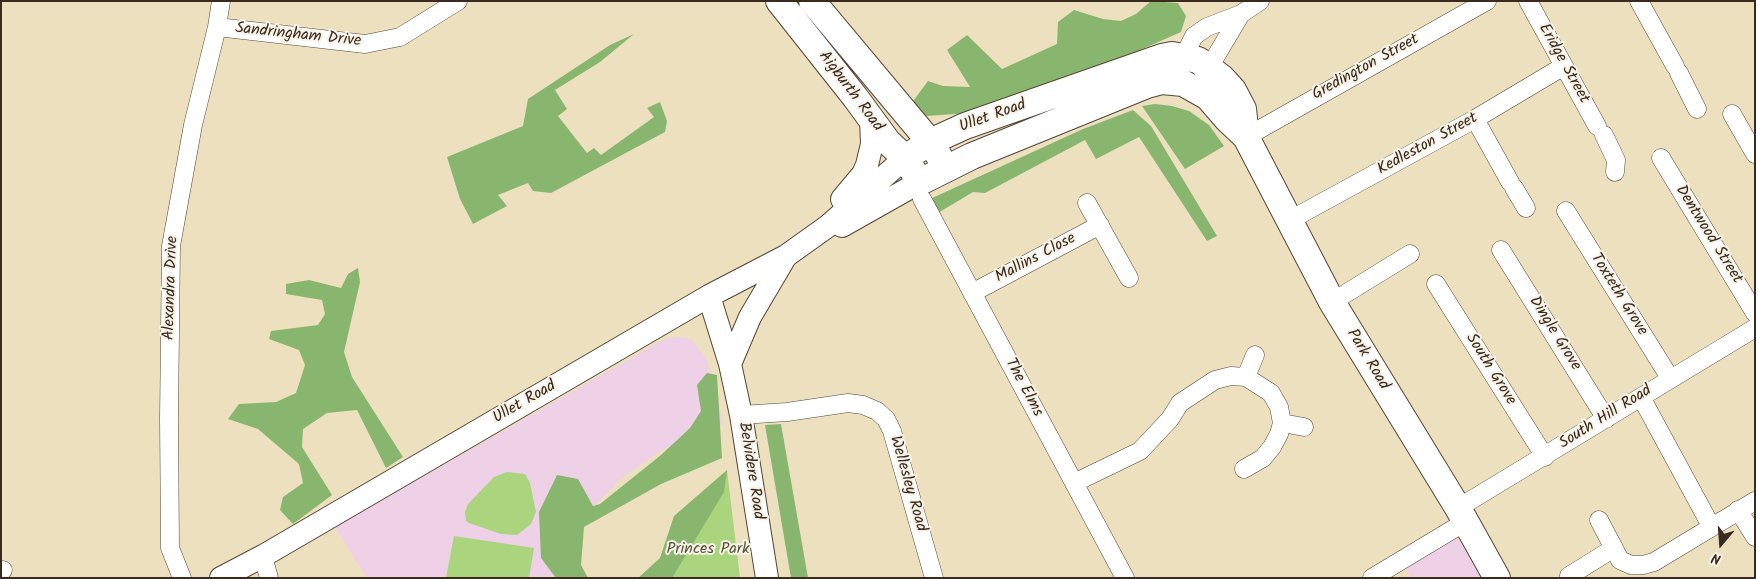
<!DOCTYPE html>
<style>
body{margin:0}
#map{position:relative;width:1756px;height:579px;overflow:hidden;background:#ede0bf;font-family:Kalam,sans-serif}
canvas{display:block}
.frame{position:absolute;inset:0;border:2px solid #3b2a1e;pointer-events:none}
.north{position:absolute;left:1696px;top:519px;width:50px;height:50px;-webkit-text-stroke:4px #f7f3e8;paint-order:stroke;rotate:198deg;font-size:14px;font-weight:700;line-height:20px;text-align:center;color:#3b2a1e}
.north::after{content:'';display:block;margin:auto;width:18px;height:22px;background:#3b2a1e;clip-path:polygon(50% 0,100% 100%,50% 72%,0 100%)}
</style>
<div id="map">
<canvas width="1756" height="579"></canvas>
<div class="frame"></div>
<div class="north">N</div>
</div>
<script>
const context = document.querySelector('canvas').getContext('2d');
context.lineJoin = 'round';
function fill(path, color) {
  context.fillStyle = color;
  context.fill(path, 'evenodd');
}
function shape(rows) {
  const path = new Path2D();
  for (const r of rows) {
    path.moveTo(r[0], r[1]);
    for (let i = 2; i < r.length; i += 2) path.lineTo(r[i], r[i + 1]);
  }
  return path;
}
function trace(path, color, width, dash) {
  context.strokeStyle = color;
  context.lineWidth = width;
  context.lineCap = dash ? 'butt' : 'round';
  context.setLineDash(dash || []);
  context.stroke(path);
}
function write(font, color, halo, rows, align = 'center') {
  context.font = font + ' Kalam,sans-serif';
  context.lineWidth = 4;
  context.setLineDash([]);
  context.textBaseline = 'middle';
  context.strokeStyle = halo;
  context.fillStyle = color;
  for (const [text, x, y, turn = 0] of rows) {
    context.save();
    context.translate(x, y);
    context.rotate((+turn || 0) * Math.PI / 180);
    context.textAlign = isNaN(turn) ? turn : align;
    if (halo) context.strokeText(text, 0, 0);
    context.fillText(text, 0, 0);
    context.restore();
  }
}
const built = shape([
 [682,337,693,341,707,360,724,424,699,432,662,450,620,479,575,528,563,578,367,578,335,527,666,338],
 [1455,539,1461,542,1482,578,1411,578,1405,567]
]);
const green = shape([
 [727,470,740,578,657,578],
 [507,472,525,474,530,483,536,512,531,524,517,535,501,534,469,523,466,521,465,512,468,504,494,477],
 [454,536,534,548,529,578,446,578]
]);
const forest = shape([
 [1151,1,1178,3,1186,16,1181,32,1088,73,970,113,926,116,914,111,911,104,928,81,943,86,970,87,947,50,967,35,1002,69,1057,44,1058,22,1074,10,1103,19,1121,21,1136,14],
 [634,34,600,62,555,90,567,109,558,116,587,153,594,148,601,155,654,117,647,108,660,102,667,121,665,132,551,193,533,191,528,183,498,195,507,206,473,224,460,199,447,157,523,126,528,99,610,45],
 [1155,104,1172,106,1189,111,1209,125,1224,146,1185,169,1142,106],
 [1133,110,1151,126,1217,236,1207,241,1139,137,1096,159,1085,140,985,193,973,192,938,213,930,199,1083,129],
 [358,268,360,282,344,352,352,377,403,457,386,468,357,410,327,413,303,429,302,447,332,495,293,524,280,510,283,497,303,483,299,464,258,429,228,419,239,404,276,402,296,393,305,365,299,350,269,339,271,331,318,325,325,314,322,300,286,294,286,284,309,280,341,288,348,274],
 [707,373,717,375,722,458,661,484,584,527,581,565,588,578,556,578,541,558,539,512,557,475,578,479,593,506,600,504,661,455,690,428,701,411,697,385],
 [781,424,808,578,791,578,765,425],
 [727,470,724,492,672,578,638,578,660,558,674,516]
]);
const minor = shape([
 [1528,1,1597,126],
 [1639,1,1675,66],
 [217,27,365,44,400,37,458,1],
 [1179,66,1194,36,1207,27,1241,14,1260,1],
 [1679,73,1697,109],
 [1204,76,1241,14],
 [1732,114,1755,154],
 [1475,119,1510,182],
 [1604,135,1616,160,1615,172],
 [1246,137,1487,1],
 [1661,158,1755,313],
 [1514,188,1526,208],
 [922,199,1125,578],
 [1087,203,1129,278],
 [1566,211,1670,378],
 [1290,220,1475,119,1564,66],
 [1501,250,1606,419],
 [1436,284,1545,457],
 [972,293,1100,225],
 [1332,302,1410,254],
 [1246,377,1255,355],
 [1641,397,1711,526],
 [741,415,787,412,848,403,863,405,877,411,886,419,892,431,934,578],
 [1282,423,1304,427],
 [1074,483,1140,451,1170,419,1180,403,1215,380,1231,376,1246,377,1271,393,1279,407,1282,423,1279,434,1272,447,1263,458,1244,469],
 [1458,508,1755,328],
 [1738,510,1755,537],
 [1599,520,1620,560,1631,565,1643,565,1654,562,1755,501],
 [263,556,269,578],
 [1,572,3,570],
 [1569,576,1614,548],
 [182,578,170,548,169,418,171,246,193,125,217,27,221,1],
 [1372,578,1465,522]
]);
const major = shape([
 [842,199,863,174,867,165,872,144,871,119],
 [842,226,920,182],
 [709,296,730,364,741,415,767,578],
 [730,364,750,317,786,256],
 [221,578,263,556,709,296,786,256,828,226,905,158]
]);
const highway = shape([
 [779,1,855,97,888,142,905,158,920,182,972,156,1147,85,1162,81,1183,83,1208,97,1227,119,1246,137,1332,302,1458,508,1497,578],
 [812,1,930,142,939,156],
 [905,158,930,142,965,126,1162,57,1172,55,1198,60,1222,78,1233,90,1243,109,1246,137]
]);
const streetNames = [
 ["Sandringham Drive",298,36,6],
 ["Eridge Street",1563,64,61],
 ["Gredington Street",1366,68,-29],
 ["Aigburth Road",850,92,53],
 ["Ullet Road",993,117,-20],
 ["Kedleston Street",1428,145,-29],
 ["Dentwood Street",1708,235,58],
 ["Mallins Close",1036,259,-28],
 ["Alexandra Drive",172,288,-88],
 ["Toxteth Grove",1618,295,58],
 ["Dingle Grove",1554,334,58],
 ["Park Road",1367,360,59],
 ["South Grove",1490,370,58],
 ["The Elms",1023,388,62],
 ["Ullet Road",525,403,-30],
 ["South Hill Road",1606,418,-32],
 ["Belvidere Road",750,471,81],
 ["Wellesley Road",907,484,74]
];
const parkNames = [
 ["Princes Park",708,550]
];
fill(built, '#eed0e7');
fill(green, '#abd47f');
fill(forest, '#88b66e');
trace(minor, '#564536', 19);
trace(major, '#564536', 24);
trace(highway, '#564536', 28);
trace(minor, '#fff', 18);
trace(major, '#fff', 22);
trace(highway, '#fff', 26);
write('16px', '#3b2a1e', '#f7f3e8', streetNames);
write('16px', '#575436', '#f7f3e8', parkNames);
</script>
